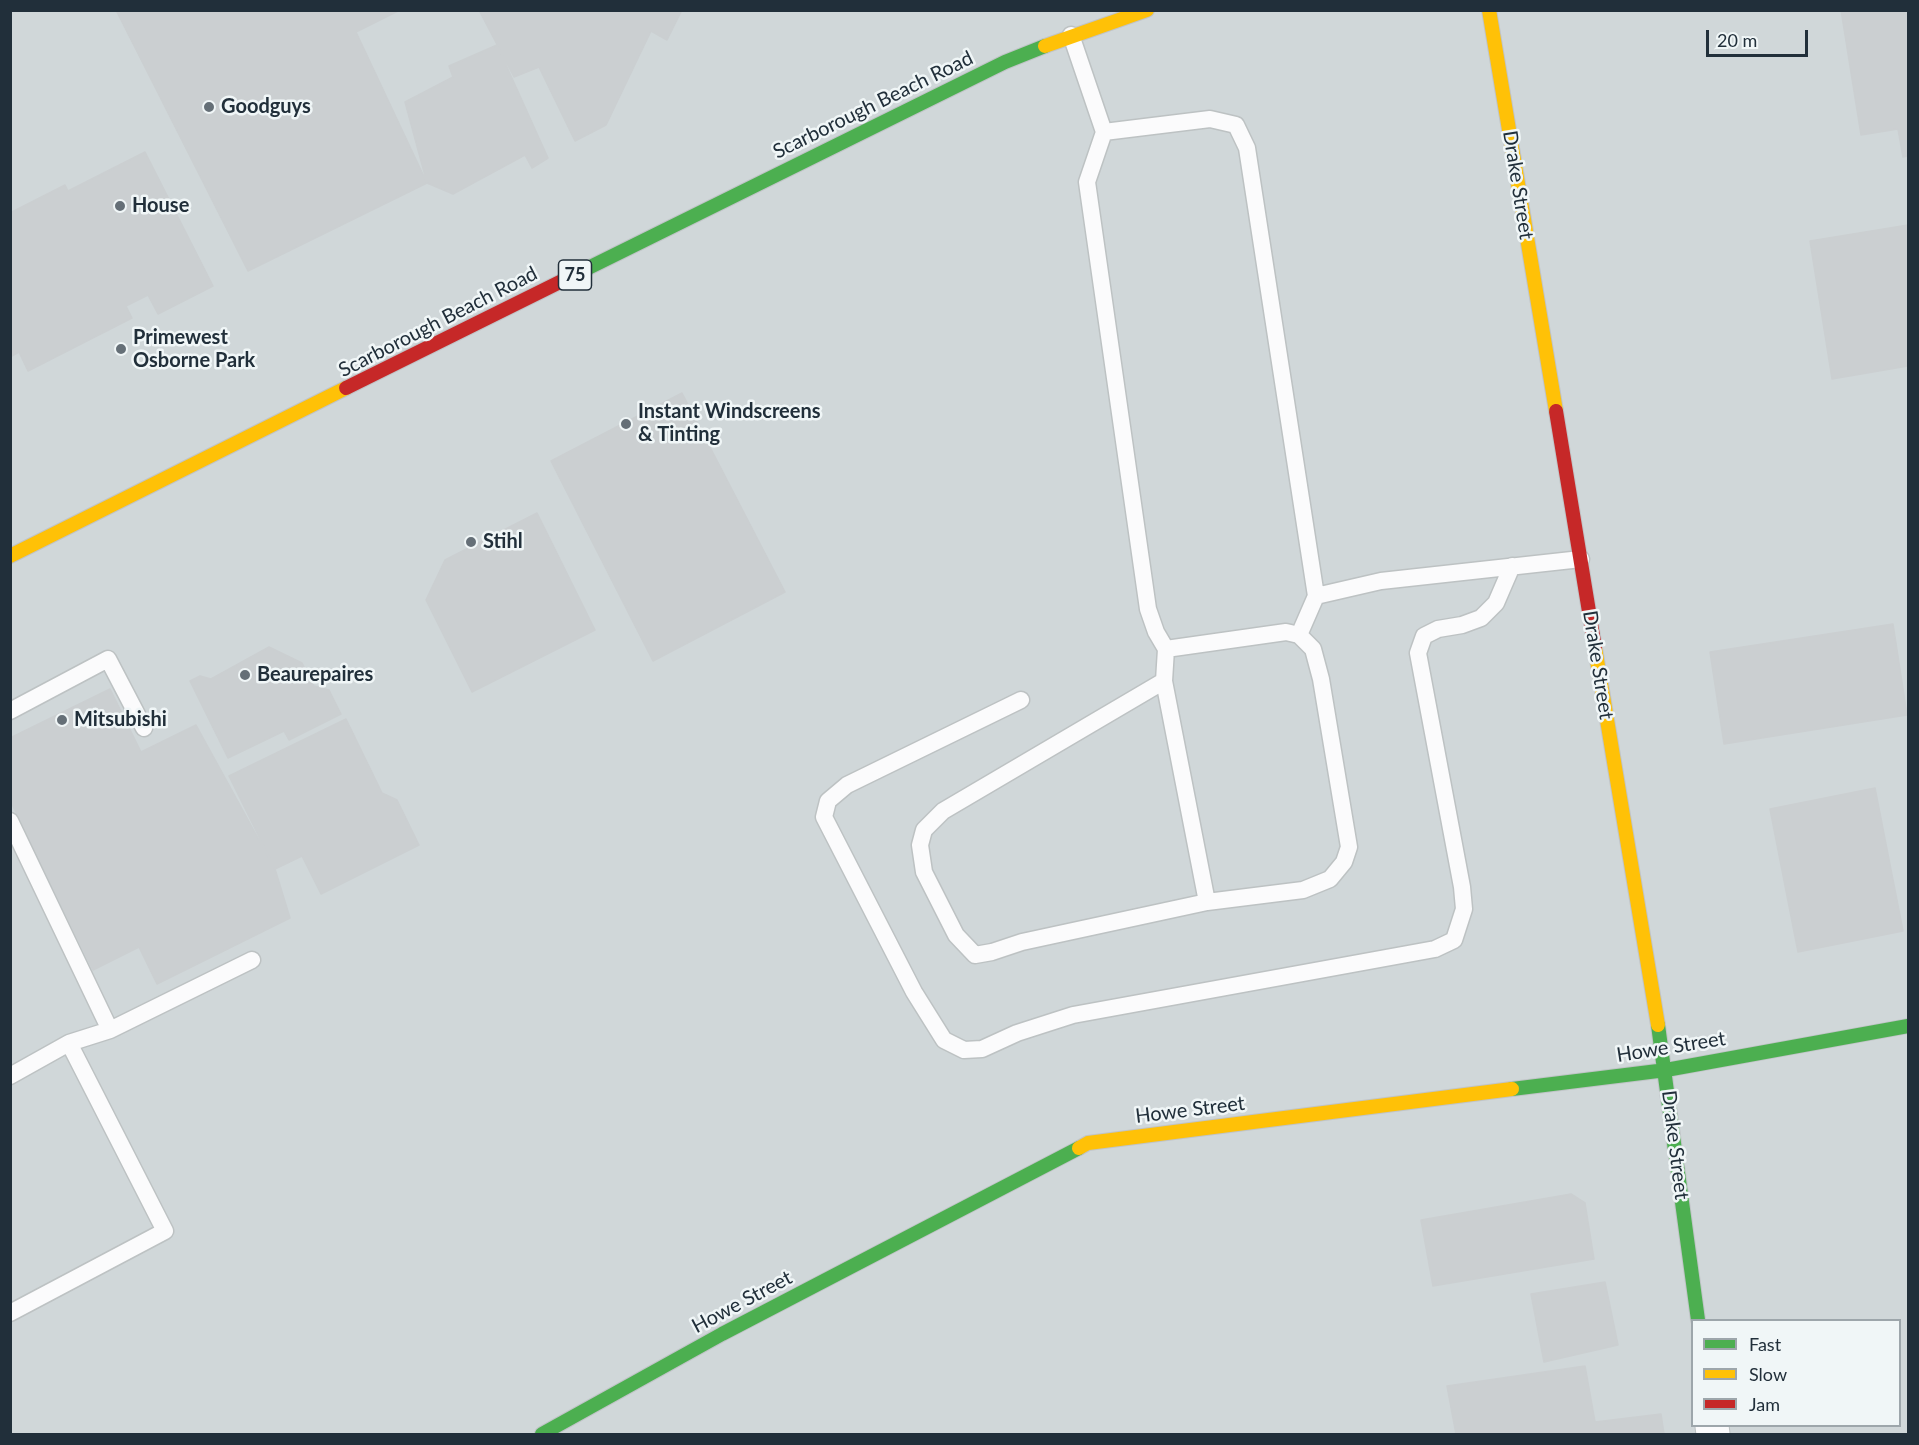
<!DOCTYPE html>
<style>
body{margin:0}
#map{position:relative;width:1919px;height:1445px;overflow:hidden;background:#e2e6e8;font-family:Lato,sans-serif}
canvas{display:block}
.frame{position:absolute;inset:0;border:12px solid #212f3a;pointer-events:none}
.legend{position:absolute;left:1691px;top:1319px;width:210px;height:108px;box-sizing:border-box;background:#f0f6f7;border:2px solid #9da6ab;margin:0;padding:8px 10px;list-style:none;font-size:18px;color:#212f3a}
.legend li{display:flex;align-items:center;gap:12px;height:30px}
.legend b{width:30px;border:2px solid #9da6ab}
.scale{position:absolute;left:1706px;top:30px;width:102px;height:27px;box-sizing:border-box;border:3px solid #212f3a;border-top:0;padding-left:8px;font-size:18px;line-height:21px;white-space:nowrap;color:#212f3a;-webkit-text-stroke:4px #f0f6f7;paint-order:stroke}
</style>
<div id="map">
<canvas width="1919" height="1445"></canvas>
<div class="frame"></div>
<ul class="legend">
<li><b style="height:8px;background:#4caf50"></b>Fast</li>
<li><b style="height:8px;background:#ffc107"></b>Slow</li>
<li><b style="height:8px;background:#c62828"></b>Jam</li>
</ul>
<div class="scale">20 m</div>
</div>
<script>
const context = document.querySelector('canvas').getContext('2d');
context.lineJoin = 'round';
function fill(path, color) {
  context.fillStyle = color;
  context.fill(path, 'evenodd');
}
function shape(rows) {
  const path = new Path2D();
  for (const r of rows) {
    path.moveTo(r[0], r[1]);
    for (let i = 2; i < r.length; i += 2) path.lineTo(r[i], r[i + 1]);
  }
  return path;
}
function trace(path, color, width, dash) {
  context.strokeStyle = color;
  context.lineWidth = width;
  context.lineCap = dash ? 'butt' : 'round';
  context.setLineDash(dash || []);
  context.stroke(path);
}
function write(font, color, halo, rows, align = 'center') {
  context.font = font + ' Lato,sans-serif';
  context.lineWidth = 5;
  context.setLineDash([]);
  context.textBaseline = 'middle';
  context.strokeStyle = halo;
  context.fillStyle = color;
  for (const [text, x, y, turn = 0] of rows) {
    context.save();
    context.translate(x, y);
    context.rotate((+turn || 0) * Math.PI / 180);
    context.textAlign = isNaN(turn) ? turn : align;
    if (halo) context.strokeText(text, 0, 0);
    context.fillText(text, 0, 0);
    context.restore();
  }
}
const built = shape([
 [10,11,1908,11,1908,1434,11,1434],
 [1692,1320,1900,1320,1900,1426,1692,1426]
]);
const building = shape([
 [116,10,400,10,356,32,427,183,248,271,116,10],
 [479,10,682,10,667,40,651,31,606,125,575,141,539,67,514,77,479,10],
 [1841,10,1908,10,1908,156,1903,157,1898,129,1861,135,1841,10],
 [497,45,548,158,532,168,525,155,453,194,427,183,405,102,453,77,449,66,497,45],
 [145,152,213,286,158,314,148,295,126,306,132,318,28,371,19,352,10,357,10,213,65,185,68,191,145,152],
 [1908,225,1908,366,1832,379,1810,241,1908,225],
 [682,393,785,592,653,661,551,461,682,393],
 [537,513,595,630,472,692,426,600,445,560,537,513],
 [1893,624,1907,715,1724,744,1710,652,1893,624],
 [269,647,302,663,314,686,329,690,341,714,289,740,284,731,228,758,190,681,200,676,211,679,269,647],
 [110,689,141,752,196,725,275,869,290,918,157,984,139,947,93,970,10,800,10,738,110,689],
 [346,719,382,793,397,800,419,845,321,894,302,856,275,869,229,776,346,719],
 [1875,788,1903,931,1798,952,1770,809,1875,788],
 [1571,1194,1585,1203,1594,1259,1433,1286,1421,1220,1571,1194],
 [1605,1282,1618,1345,1544,1362,1531,1294,1605,1282],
 [1585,1366,1595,1422,1661,1414,1664,1434,1456,1434,1447,1386,1585,1366]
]);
const lane = shape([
 [1071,35,1104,132,1087,182,1148,609,1156,632,1166,649,1164,681,1207,902,1022,942,992,952,975,955,956,935,924,872,920,845,924,830,943,811,1164,681],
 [1104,132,1210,119,1236,125,1247,148,1316,596],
 [1299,635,1316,596,1381,581,1581,559],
 [1166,649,1286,632,1299,635,1313,649,1321,679,1349,847,1344,862,1330,879,1303,890,1207,902],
 [1021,700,847,785,828,801,824,817,914,992,944,1040,964,1050,982,1049,1017,1033,1073,1015,1435,949,1454,940,1464,909,1462,887,1418,653,1424,636,1438,629,1462,625,1481,618,1496,603,1512,566],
 [10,711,108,659,144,728],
 [10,821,110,1030],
 [69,1043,110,1030,252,960],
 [10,1076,69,1043,165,1231,10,1313]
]);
const street = shape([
 [1712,1426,1713,1434]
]);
const fast = shape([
 [574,275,1005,62,1045,46],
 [1658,1025,1698,1320],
 [1512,1089,1666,1070,1908,1026],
 [542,1434,722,1334,1079,1148]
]);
const slow = shape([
 [1489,10,1556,411],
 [1045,46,1147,10],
 [10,556,346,388],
 [1595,648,1658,1025],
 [1079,1148,1088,1143,1512,1089]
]);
const jam = shape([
 [346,388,574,275],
 [1556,411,1595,648]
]);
const markers = [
 [209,107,6,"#656f77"],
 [120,206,6,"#656f77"],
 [121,349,6,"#656f77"],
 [626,424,6,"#656f77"],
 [471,542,6,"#656f77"],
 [245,675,6,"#656f77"],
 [62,720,6,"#656f77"]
];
const shields = [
 [575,275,33]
];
const shieldNames = [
 ["75",575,275]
];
const streetNames = [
 ["Scarborough Beach Road",873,105,-26],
 ["Drake Street",1518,185,81],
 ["Scarborough Beach Road",438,322,-27],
 ["Drake Street",1598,665,81],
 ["Howe Street",1671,1047,-9],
 ["Howe Street",1190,1110,-7],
 ["Drake Street",1675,1145,83],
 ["Howe Street",742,1302,-28]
];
const poiNames = [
 ["Goodguys",221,107],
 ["House",132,206],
 ["Primewest",133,338],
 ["Osborne Park",133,361],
 ["Instant Windscreens",638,412],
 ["& Tinting",638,435],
 ["Stihl",483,542],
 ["Beaurepaires",257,675],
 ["Mitsubishi",74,720]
];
fill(built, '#d0d7d9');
fill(building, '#cbcfd1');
trace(building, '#cbcfd1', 1.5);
trace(lane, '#bdc2c3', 19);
trace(street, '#bdc2c3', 35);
trace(fast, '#c0c4c7', 16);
trace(slow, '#c0c4c7', 16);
trace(jam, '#c0c4c7', 16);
trace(lane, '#fbfbfc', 16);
trace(street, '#fbfbfc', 33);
trace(fast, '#4caf50', 14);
trace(slow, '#ffc107', 14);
trace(jam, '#c62828', 14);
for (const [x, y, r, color] of markers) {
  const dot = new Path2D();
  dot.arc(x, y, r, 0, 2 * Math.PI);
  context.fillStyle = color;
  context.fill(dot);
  trace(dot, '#f0f6f7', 2);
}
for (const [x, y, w] of shields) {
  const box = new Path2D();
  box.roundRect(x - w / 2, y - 15, w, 30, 4.5);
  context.fillStyle = '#f0f6f7';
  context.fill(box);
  trace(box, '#212f3a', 1.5);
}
write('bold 18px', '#212f3a', null, shieldNames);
write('20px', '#212f3a', '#f0f6f7', streetNames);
write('bold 20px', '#212f3a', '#f0f6f7', poiNames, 'left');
</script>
